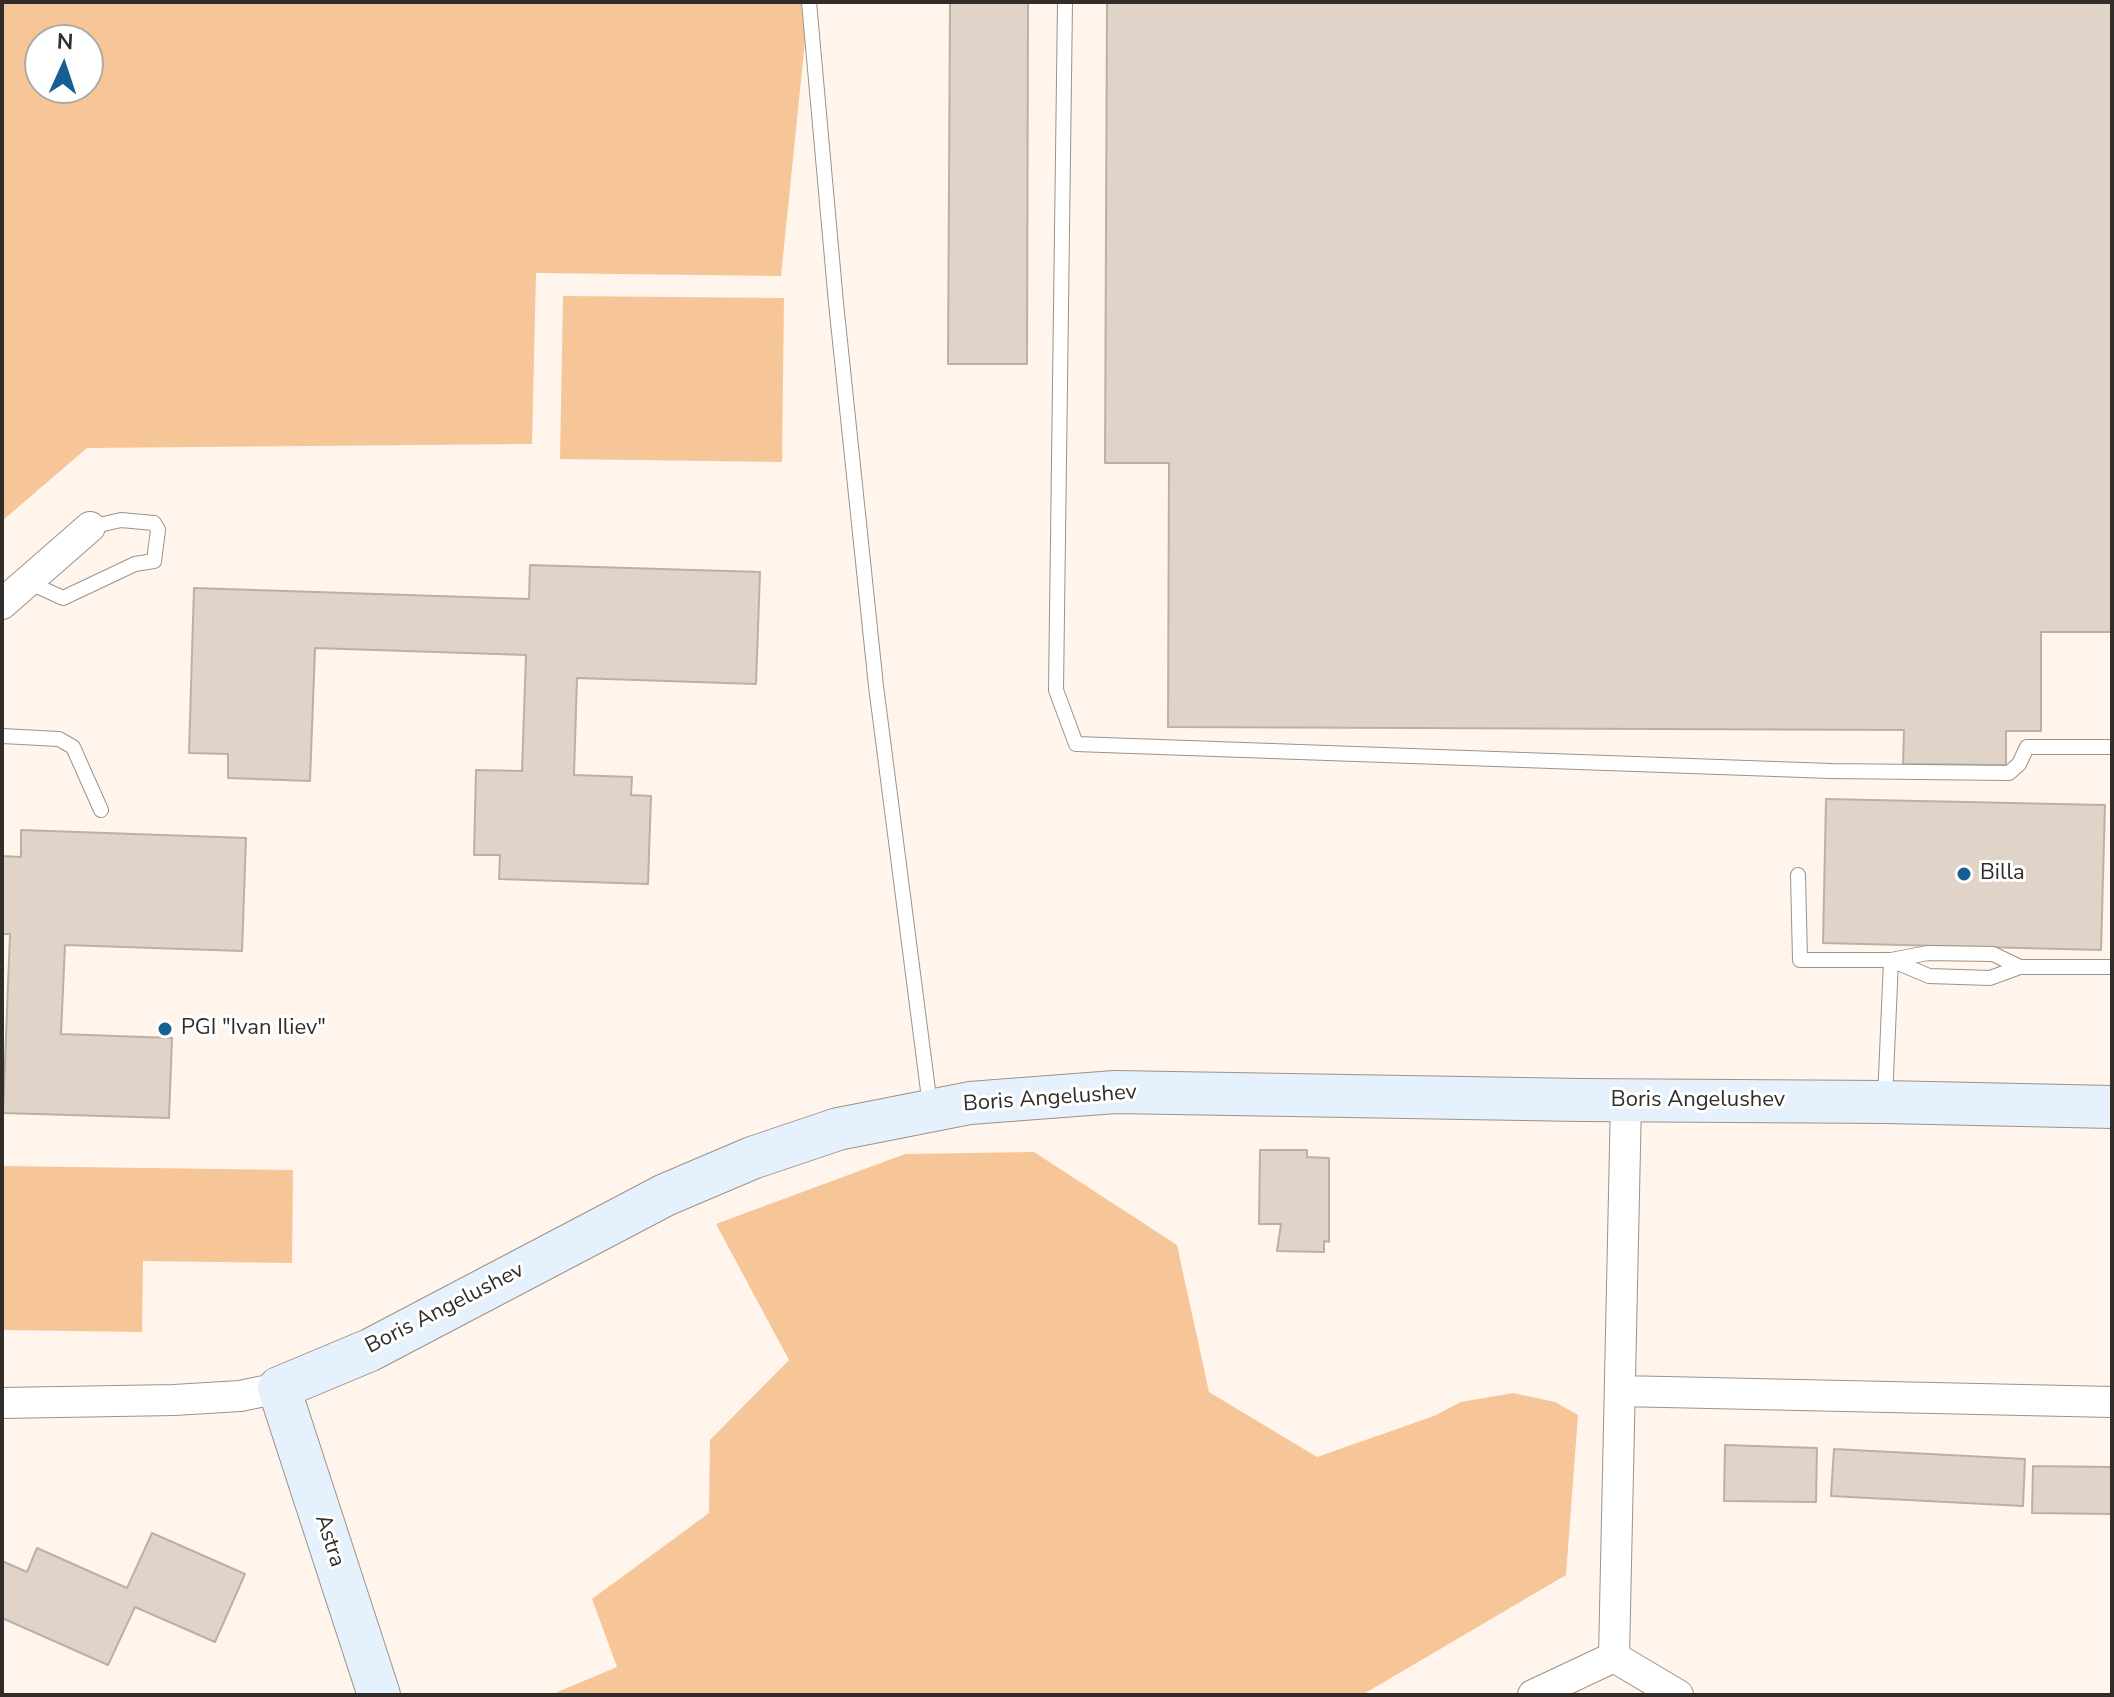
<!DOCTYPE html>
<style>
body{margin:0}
#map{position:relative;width:2114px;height:1697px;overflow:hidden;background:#fff5ec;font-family:"Nunito Sans",sans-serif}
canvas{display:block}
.frame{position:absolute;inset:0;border:4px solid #322d29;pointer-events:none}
.north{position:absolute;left:24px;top:24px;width:80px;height:80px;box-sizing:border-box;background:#fff;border:2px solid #adaba9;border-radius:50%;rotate:3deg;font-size:22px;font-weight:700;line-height:32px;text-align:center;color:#322d29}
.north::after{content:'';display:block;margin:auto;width:28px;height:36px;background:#175f93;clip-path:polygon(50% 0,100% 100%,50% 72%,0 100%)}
</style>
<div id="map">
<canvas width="2114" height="1697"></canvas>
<div class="frame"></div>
<div class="north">N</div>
</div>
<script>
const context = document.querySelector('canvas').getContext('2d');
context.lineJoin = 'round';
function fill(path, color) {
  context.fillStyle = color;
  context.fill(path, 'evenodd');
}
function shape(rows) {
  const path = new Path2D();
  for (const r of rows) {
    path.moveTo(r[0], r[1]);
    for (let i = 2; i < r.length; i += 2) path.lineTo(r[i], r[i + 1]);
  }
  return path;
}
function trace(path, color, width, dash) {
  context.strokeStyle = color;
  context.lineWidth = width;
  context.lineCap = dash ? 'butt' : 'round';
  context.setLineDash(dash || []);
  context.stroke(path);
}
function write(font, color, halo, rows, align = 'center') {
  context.font = font + ' "Nunito Sans",sans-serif';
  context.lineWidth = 6;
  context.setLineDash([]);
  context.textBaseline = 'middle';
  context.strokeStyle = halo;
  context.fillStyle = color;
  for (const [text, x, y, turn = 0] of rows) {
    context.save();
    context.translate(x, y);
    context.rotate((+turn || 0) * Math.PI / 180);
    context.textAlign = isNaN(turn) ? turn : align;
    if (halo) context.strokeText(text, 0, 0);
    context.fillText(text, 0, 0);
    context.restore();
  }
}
const green = shape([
 [2,2,809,2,781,276,536,273,532,444,87,448,2,521],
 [40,40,88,40,88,88,40,88],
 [563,296,784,298,782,462,560,459],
 [1034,1152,1177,1245,1209,1392,1317,1457,1434,1416,1461,1402,1513,1393,1555,1402,1578,1415,1566,1575,1362,1695,550,1695,617,1667,592,1599,709,1513,710,1440,789,1360,716,1224,905,1154],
 [2,1166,293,1170,292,1263,143,1261,142,1332,2,1330]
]);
const building = shape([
 [950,2,1028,2,1027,364,948,364,950,2],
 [1107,2,2112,2,2112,632,2041,632,2041,731,2006,731,2006,765,1903,764,1904,730,1168,727,1169,463,1105,463,1107,2],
 [530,565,760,572,756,684,577,678,574,775,632,777,631,795,651,796,648,884,499,879,500,855,474,855,476,770,522,771,526,655,315,648,310,781,228,778,228,754,189,753,194,588,529,599,530,565],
 [1826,799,2105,805,2101,950,1823,943,1826,799],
 [21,830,246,838,242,951,65,945,61,1034,172,1038,169,1118,3,1113,10,934,2,934,2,856,21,857,21,830],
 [1260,1150,1307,1150,1307,1157,1329,1158,1329,1242,1324,1241,1324,1252,1277,1251,1281,1224,1259,1224,1260,1150],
 [1725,1445,1817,1448,1816,1502,1724,1501,1725,1445],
 [1834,1449,2025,1459,2023,1506,1831,1496,1834,1449],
 [2033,1466,2112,1467,2112,1514,2032,1513,2033,1466],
 [152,1533,245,1574,215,1642,135,1607,108,1665,2,1618,2,1561,27,1572,37,1548,127,1588,152,1533]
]);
const lane = shape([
 [809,2,836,303,876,686,930,1106],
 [1065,2,1056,690,1076,744,1831,771,2009,773,2019,764,2027,747,2112,747],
 [28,582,63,598,135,564,154,561,158,530,154,523,121,520,90,527],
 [2,736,59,739,73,747,101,810],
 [1798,875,1800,960,1891,960,1928,953,1993,954,2020,967],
 [1891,960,1929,976,1990,978,2020,967,2112,967],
 [1885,1100,1891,960]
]);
const street = shape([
 [2,604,90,527],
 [1620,1391,2112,1402],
 [2,1403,174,1400,240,1396,279,1388],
 [1614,1657,1626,1101],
 [1614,1657,1678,1695],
 [1533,1695,1614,1657]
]);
const secondary = shape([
 [379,1695,279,1388,370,1350,665,1195,752,1158,838,1129,970,1103,1115,1092,1581,1100,1885,1102,2112,1107]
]);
const markers = [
 [1964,874,8,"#175f93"],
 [165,1029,8,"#175f93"]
];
const poiNames = [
 ["Billa",1980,874],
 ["PGI \"Ivan Iliev\"",181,1029]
];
const streetNames = [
 ["Boris Angelushev",1050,1099,-4],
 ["Boris Angelushev",1698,1101],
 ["Boris Angelushev",445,1309,-27],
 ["Astra",329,1541,72]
];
fill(green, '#f6c698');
fill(building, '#e0d4c9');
trace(building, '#bcb0a5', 2);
trace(lane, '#9d9288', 16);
trace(street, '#9d9288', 32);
trace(secondary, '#9d9288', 44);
trace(lane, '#fff', 14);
trace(street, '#fff', 30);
trace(secondary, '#e5f1fc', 42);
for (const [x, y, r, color] of markers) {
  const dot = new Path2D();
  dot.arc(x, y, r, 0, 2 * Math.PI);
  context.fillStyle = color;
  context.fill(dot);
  trace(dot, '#fff', 3);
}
write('22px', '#322d29', '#fff', poiNames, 'left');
write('22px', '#322d29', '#fff', streetNames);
</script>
